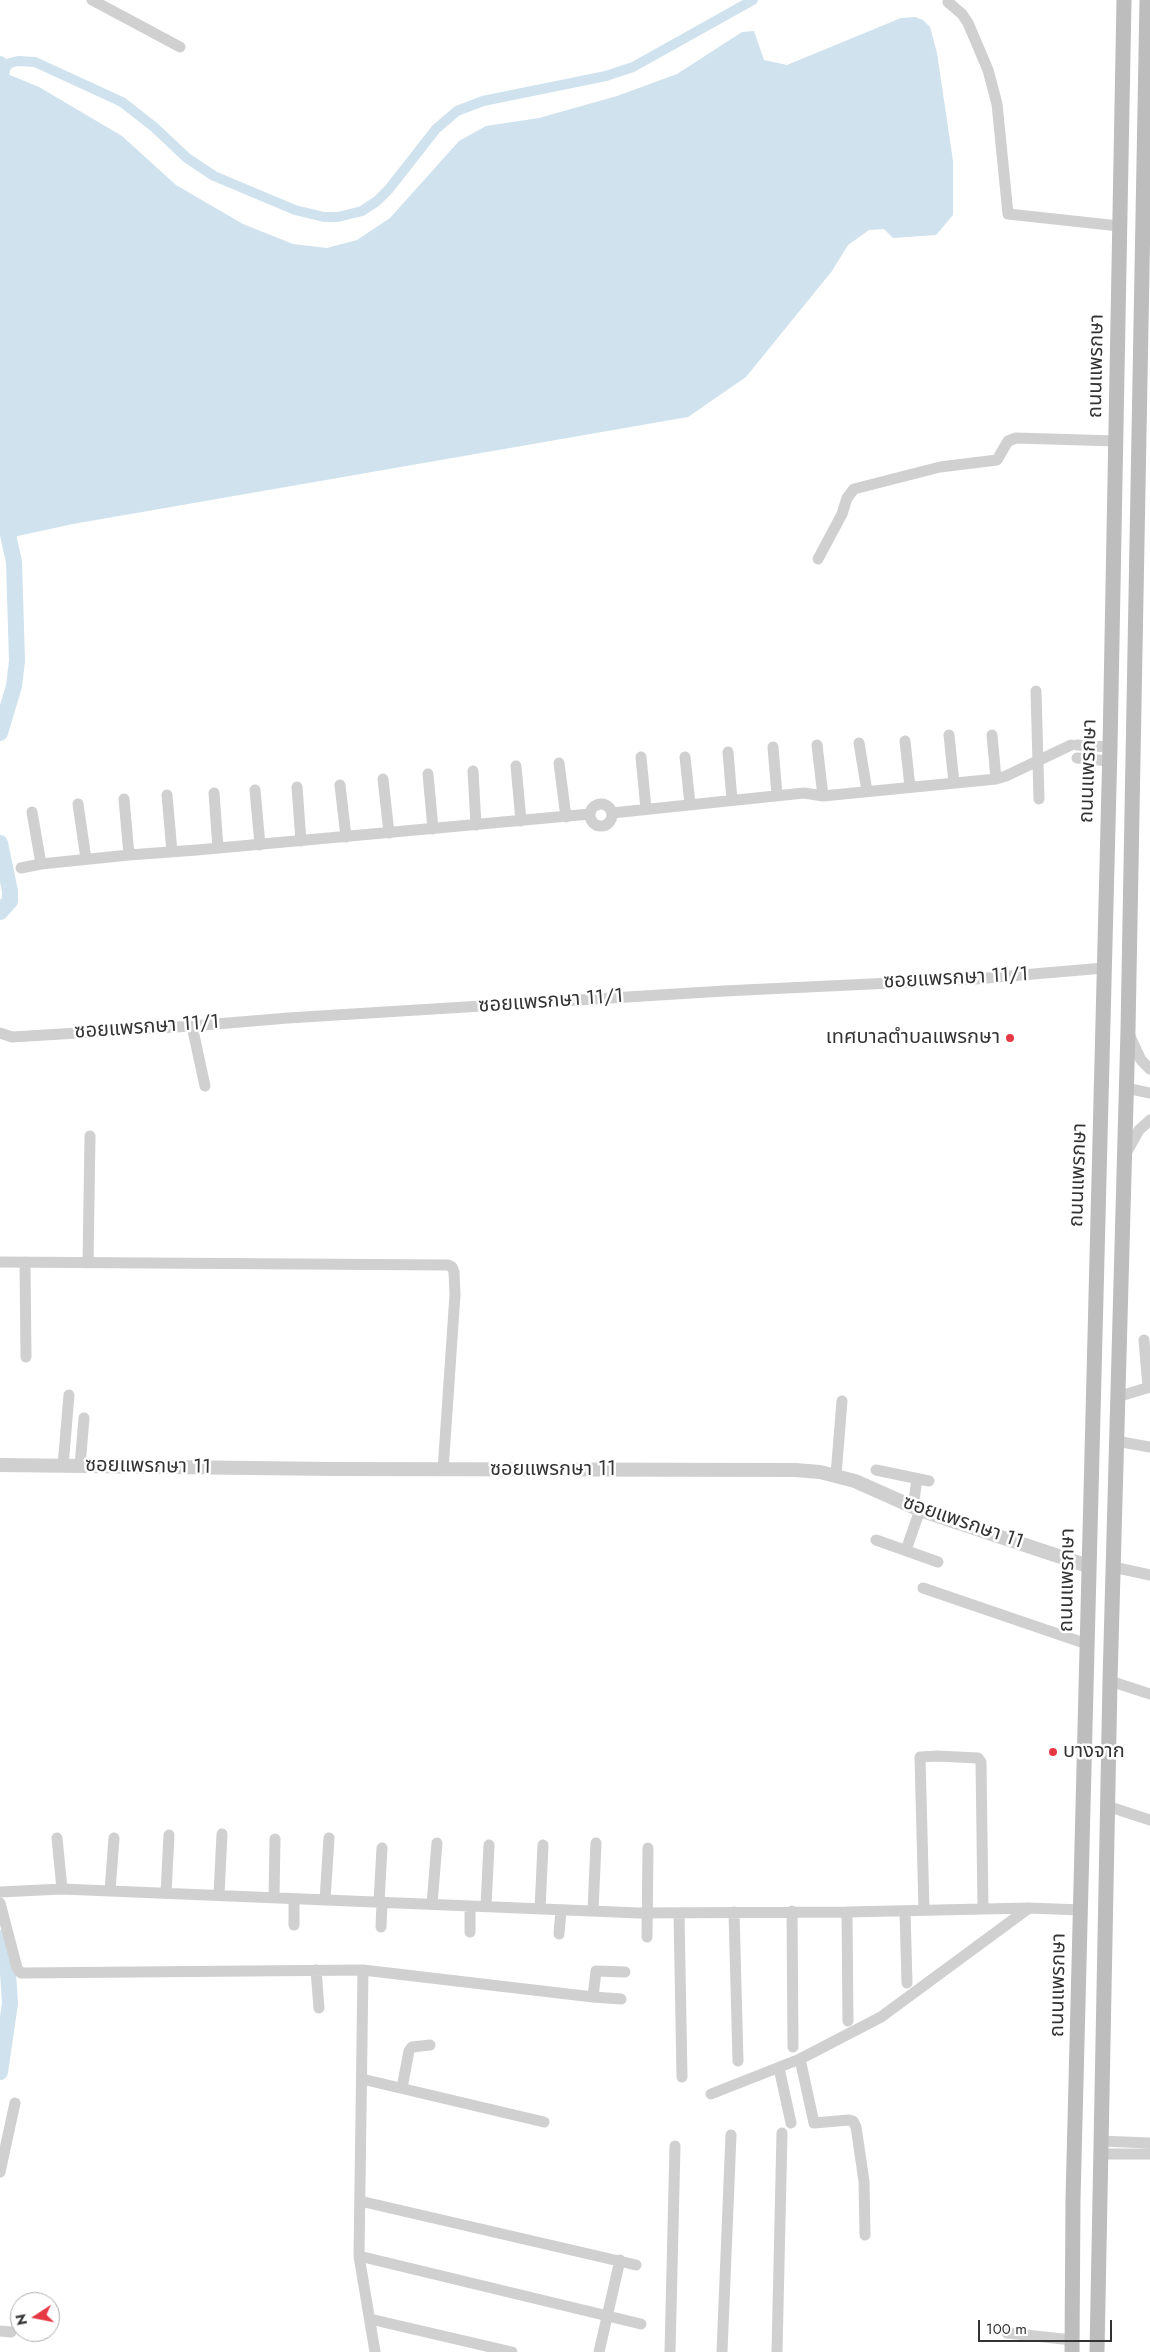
<!DOCTYPE html>
<meta charset="utf-8">
<style>
body{margin:0}
#map{position:relative;width:1150px;height:2352px;overflow:hidden;background:#fff;font-family:Jost,sans-serif}
canvas{display:block}
.north{position:absolute;left:10px;top:2292px;width:50px;height:50px;box-sizing:border-box;background:#fff;border:1px solid #adadad;border-radius:50%;rotate:259deg;font-size:14px;font-weight:700;line-height:20px;text-align:center;color:#333}
.north::after{content:'';display:block;margin:auto;width:18px;height:22px;background:#e63946;clip-path:polygon(50% 0,100% 100%,50% 72%,0 100%)}
.scale{position:absolute;left:978px;top:2320px;width:134px;height:22px;box-sizing:border-box;border:2px solid #333;border-top:0;padding-left:6px;font-size:15px;line-height:18px;white-space:nowrap;color:#333;-webkit-text-stroke:4px #fff;paint-order:stroke}
</style>
<div id="map">
<canvas width="1150" height="2352"></canvas>
<div class="north">N</div>
<div class="scale">100 m</div>
</div>
<script>
const context = document.querySelector('canvas').getContext('2d');
context.lineJoin = 'round';
function fill(path, color) {
  context.fillStyle = color;
  context.fill(path, 'evenodd');
}
function shape(rows) {
  const path = new Path2D();
  for (const r of rows) {
    if (r.length === 3) {
      path.moveTo(r[0] + r[2], r[1]);
      path.arc(r[0], r[1], r[2], 0, 2 * Math.PI);
      continue;
    }
    path.moveTo(r[0], r[1]);
    for (let i = 2; i < r.length; i += 2) path.lineTo(r[i], r[i + 1]);
  }
  return path;
}
function trace(path, color, width, dash) {
  context.strokeStyle = color;
  context.lineWidth = width;
  context.lineCap = dash ? 'butt' : 'round';
  context.setLineDash(dash || []);
  context.stroke(path);
}
function write(font, color, halo, rows, align = 'center') {
  context.font = font + ' Jost,"Noto Sans Thai",sans-serif';
  context.lineWidth = 5;
  context.setLineDash([]);
  context.textBaseline = 'middle';
  context.strokeStyle = halo;
  context.fillStyle = color;
  for (const [text, x, y, turn = 0] of rows) {
    context.save();
    context.translate(x, y);
    context.rotate((+turn || 0) * Math.PI / 180);
    context.textAlign = isNaN(turn) ? turn : align;
    if (halo) context.strokeText(text, 0, 0);
    context.fillText(text, 0, 0);
    context.restore();
  }
}
const water = shape([
 [915,17,923,20,930,27,937,53,953,161,953,215,936,235,893,238,884,229,869,230,848,245,832,271,746,377,688,417,73,524,4,539,0,521,0,71,39,87,122,136,176,185,243,224,293,244,327,248,357,240,390,218,459,141,486,126,539,118,617,96,677,74,742,32,754,31,764,60,787,65,901,18]
]);
const canal = shape([
 [2,71,10,63,18,61,35,62,122,102,154,127,187,158,214,176,295,210,324,217,338,217,362,211,377,201,389,189,436,129,457,111,483,101,606,76,633,67,753,0]
]);
const river = shape([
 [0,64,2,71,0,77],
 [0,498,14,562,17,661,14,686,0,733],
 [0,843,10,891,10,901,0,912],
 [0,1938,8,1973,10,2003,0,2072]
]);
const minor = shape([
 [92,0,180,47],
 [948,2,962,14,968,23,988,70,997,104,1008,214,1119,226],
 [818,559,842,514,847,498,854,489,940,467,997,460,1008,441,1016,438,1116,441],
 [1036,691,1039,799],
 [949,735,954,783],
 [992,735,996,779],
 [905,741,910,787],
 [859,743,867,791],
 [817,745,823,796],
 [1077,745,1110,747],
 [773,747,777,795],
 [728,752,732,800],
 [641,757,646,809],
 [685,757,690,804],
 [1077,758,1109,761],
 [559,763,566,817],
 [516,766,521,821],
 [473,771,476,825],
 [428,774,433,829],
 [383,779,389,833],
 [340,785,346,837],
 [297,787,301,841],
 [255,790,260,845],
 [214,793,218,848],
 [167,795,172,852],
 [124,799,129,855],
 [601,815,11],
 [78,804,86,859],
 [32,812,41,864],
 [612,813,804,793,823,796,996,779,1006,776,1071,745],
 [21,868,41,864,129,855,197,850,590,814],
 [192,1026,205,1086],
 [0,1033,12,1037,192,1026,288,1018,724,991,975,979,1104,968],
 [1129,1034,1141,1060,1150,1069],
 [1126,1088,1150,1093],
 [1125,1155,1139,1130,1150,1120],
 [0,1262,448,1265,452,1267,454,1272,455,1295,443,1470],
 [25,1262,26,1357],
 [88,1263,90,1136],
 [1144,1340,1148,1387],
 [1117,1397,1150,1387],
 [1116,1441,1150,1447],
 [63,1466,69,1395],
 [80,1466,84,1418],
 [876,1470,929,1481],
 [836,1475,842,1401],
 [913,1507,917,1479],
 [876,1540,938,1562],
 [906,1550,920,1510],
 [1113,1567,1150,1575],
 [923,1588,1087,1644],
 [1110,1681,1150,1694],
 [1107,1806,1150,1820],
 [57,1838,62,1889],
 [110,1891,114,1838],
 [0,1892,62,1889,639,1913,847,1912,1029,1908,1081,1910],
 [166,1893,169,1835],
 [219,1895,222,1834],
 [274,1898,275,1839],
 [325,1900,329,1838],
 [379,1902,382,1848],
 [0,1903,17,1968,21,1973,363,1970,593,1997,596,1971,625,1972],
 [432,1904,437,1843],
 [470,1906,470,1932],
 [486,1906,489,1845],
 [540,1909,543,1845],
 [924,1910,920,1757,937,1756,978,1758,981,1762,983,1909],
 [593,1911,596,1843],
 [792,1911,793,2047],
 [905,1911,907,1983],
 [734,1912,738,2061],
 [847,1912,848,2021],
 [679,1913,682,2077],
 [294,1925,294,1899],
 [381,1927,382,1902],
 [559,1934,561,1910],
 [647,1937,648,1848],
 [316,1970,319,2008],
 [363,1970,359,2256,375,2352],
 [593,1997,621,1999],
 [779,2068,791,2123],
 [362,2079,544,2122],
 [402,2088,409,2051,412,2047,430,2045],
 [711,2094,800,2059],
 [1100,2141,1150,2143],
 [1100,2154,1150,2154],
 [0,2172,15,2103],
 [360,2201,636,2265],
 [865,2235,864,2181,856,2127,853,2121,849,2120,814,2123,800,2059,881,2017,1029,1908],
 [359,2256,641,2324],
 [370,2319,512,2352],
 [0,2331,11,2332],
 [1007,2333,1072,2340],
 [599,2352,620,2260],
 [670,2352,675,2146],
 [722,2352,731,2135],
 [777,2352,782,2133]
]);
const tertiary = shape([
 [0,1465,334,1469,795,1470,820,1472,855,1481,920,1510,1088,1566]
]);
const secondary = shape([
 [1072,2352,1073,2199,1110,747,1124,0],
 [1097,2352,1110,1681,1128,1030,1147,0]
]);
const markers = [
 [1010,1038,5,"#e63946"],
 [1053,1752,5,"#e63946"]
];
const streetNames = [
 ["ถนนแพรกษา",1097,366,-89],
 ["ถนนแพรกษา",1089,771,-88],
 ["ซอยแพรกษา 11/1",956,979,-3],
 ["ซอยแพรกษา 11/1",551,1002,-4],
 ["ซอยแพรกษา 11/1",147,1028,-4],
 ["ถนนแพรกษา",1079,1175,-88],
 ["ซอยแพรกษา 11",148,1467,1],
 ["ซอยแพรกษา 11",553,1470],
 ["ซอยแพรกษา 11",963,1523,19],
 ["ถนนแพรกษา",1068,1580,-89],
 ["ถนนแพรกษา",1059,1985,-89]
];
const poiNames = [
 ["เทศบาลตำบลแพรกษา",1000,1038],
 ["บางจาก",1063,1752,"left"]
];
fill(water, '#cfe2ee');
trace(canal, '#cfe2ee', 10);
trace(river, '#cfe2ee', 16);
trace(minor, '#d0d0d0', 11);
trace(tertiary, '#d0d0d0', 14);
trace(secondary, '#bdbdbd', 15);
for (const [x, y, r, color] of markers) {
  const dot = new Path2D();
  dot.arc(x, y, r, 0, 2 * Math.PI);
  context.fillStyle = color;
  context.fill(dot);
  trace(dot, '#fff', 2);
}
write('20px', '#333', '#fff', streetNames);
write('20px', '#333', '#fff', poiNames, 'right');
</script>
